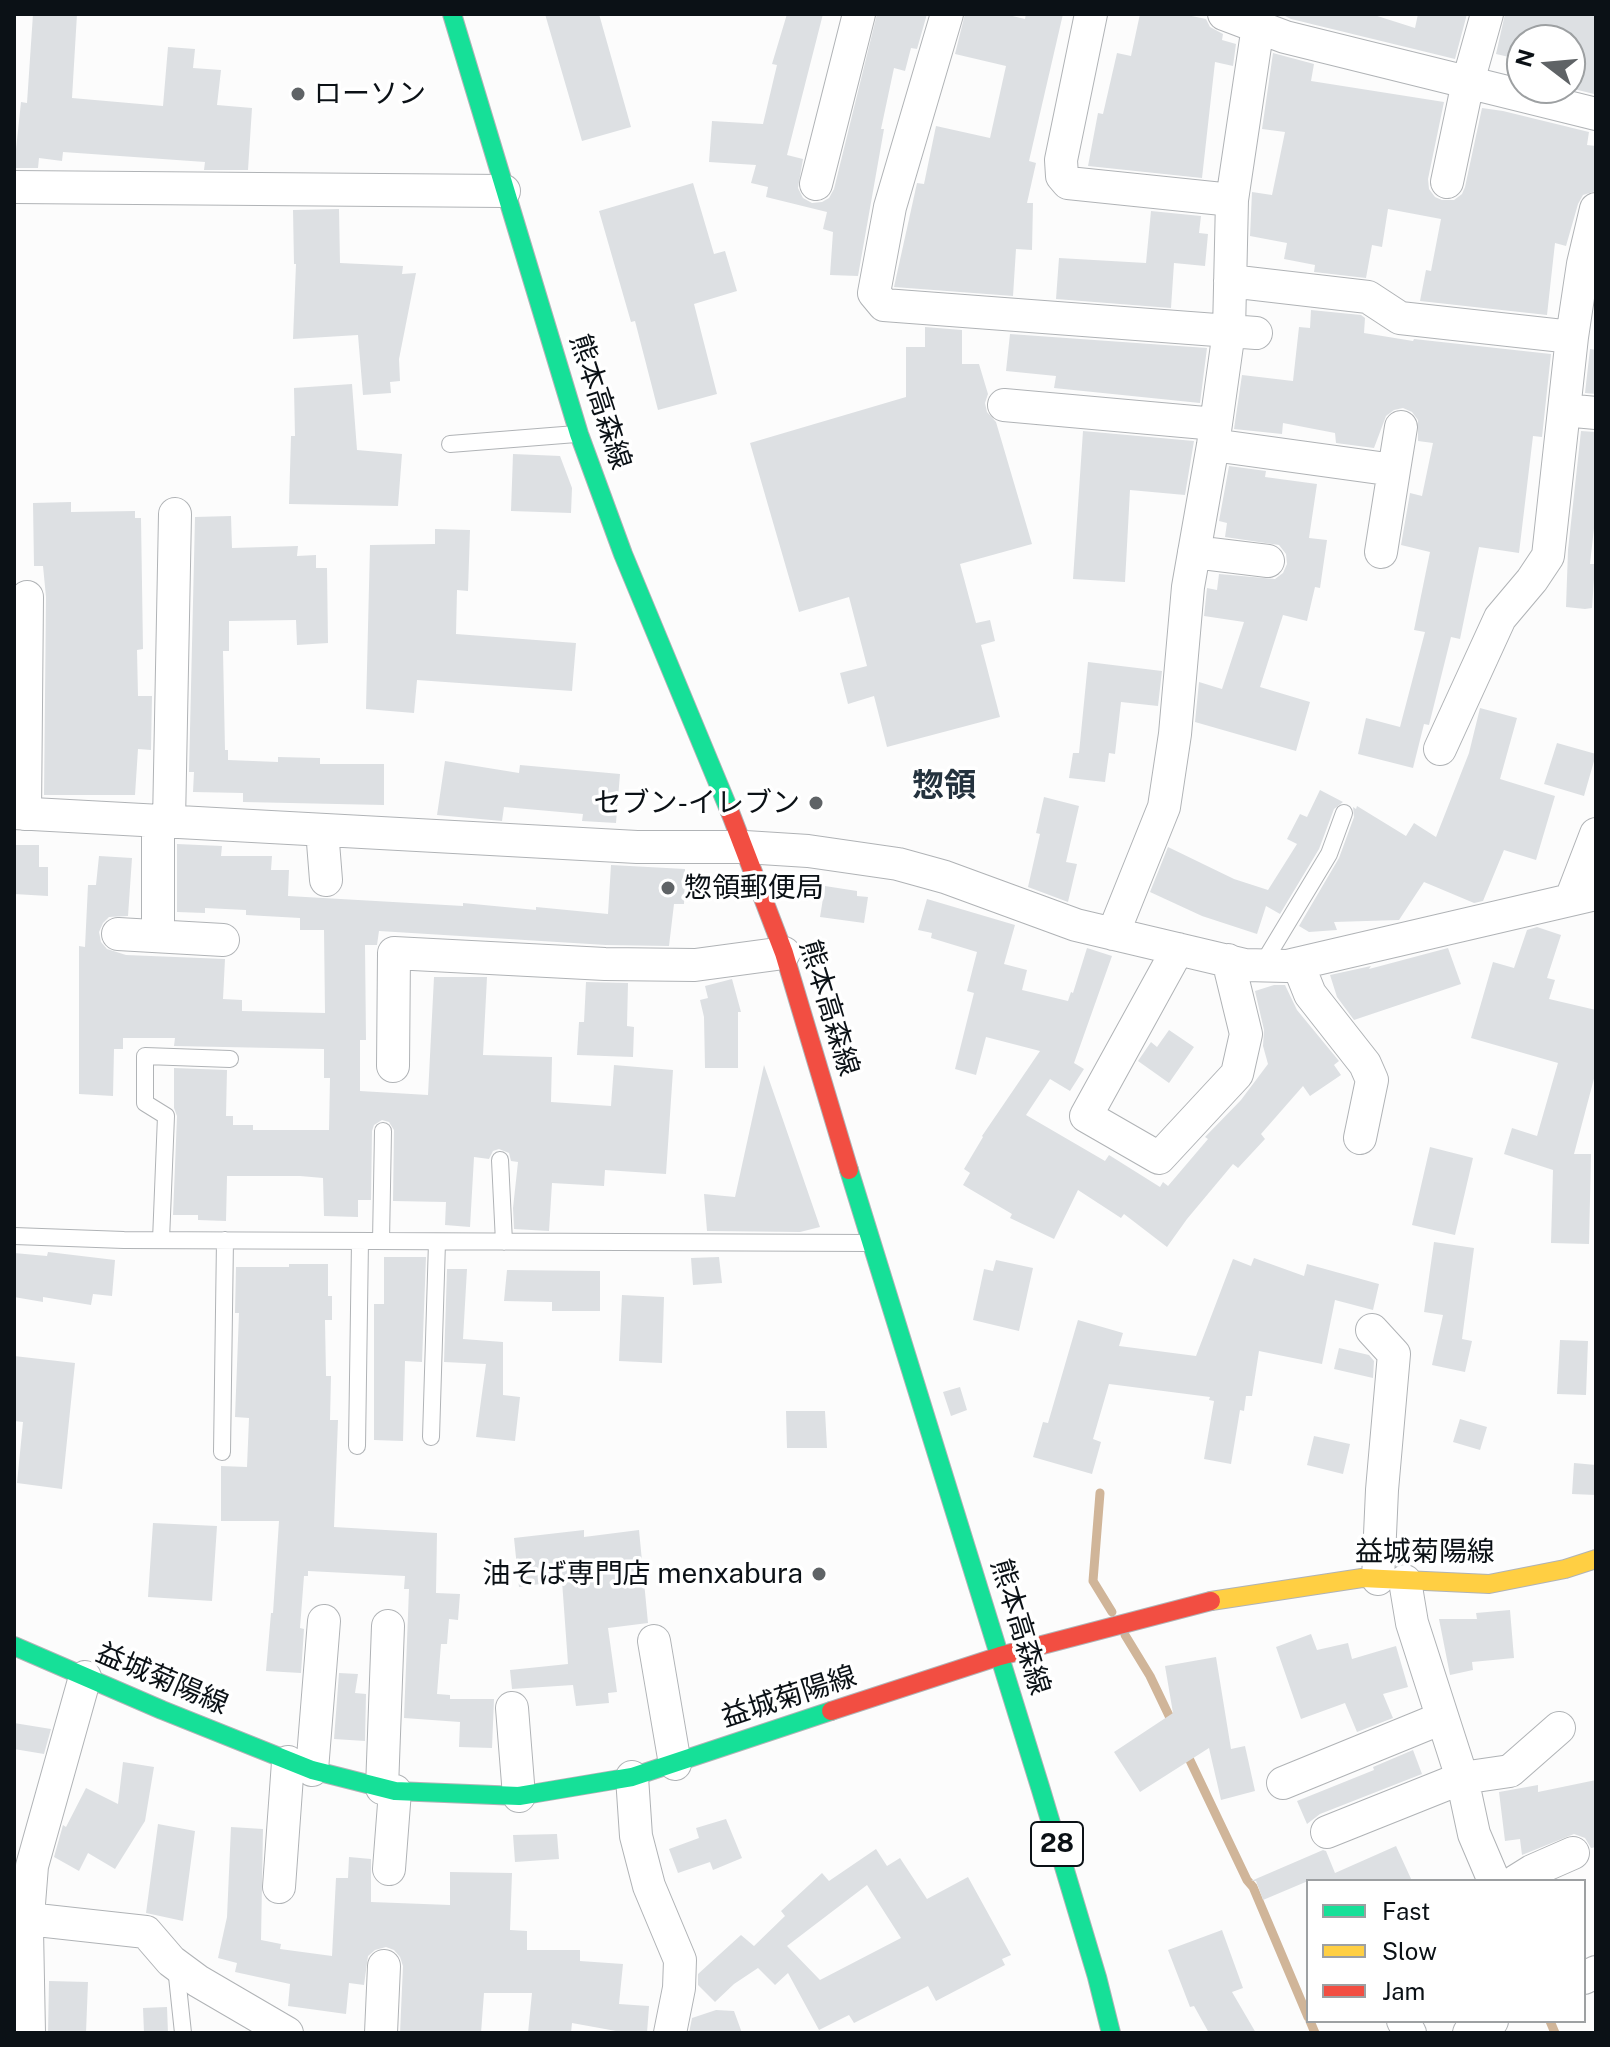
<!DOCTYPE html>
<meta charset="utf-8">
<style>
body{margin:0}
#map{position:relative;width:1610px;height:2047px;overflow:hidden;background:#fcfcfc;font-family:"Public Sans",sans-serif}
canvas{display:block}
.frame{position:absolute;inset:0;border:16px solid #0b1116;pointer-events:none}
.legend{position:absolute;left:1306px;top:1879px;width:280px;height:144px;box-sizing:border-box;background:#fff;border:2px solid #9da0a2;margin:0;padding:10px 14px;list-style:none;font-size:24px;color:#0b1116}
.legend li{display:flex;align-items:center;gap:16px;height:40px}
.legend b{width:40px;border:2px solid #9da0a2}
.north{position:absolute;left:1506px;top:24px;width:80px;height:80px;box-sizing:border-box;background:#fff;border:2px solid #9da0a2;border-radius:50%;rotate:286deg;font-size:22px;font-weight:700;line-height:32px;text-align:center;color:#0b1116}
.north::after{content:'';display:block;margin:auto;width:28px;height:36px;background:#5f6366;clip-path:polygon(50% 0,100% 100%,50% 72%,0 100%)}
</style>
<div id="map">
<canvas width="1610" height="2047"></canvas>
<div class="frame"></div>
<ul class="legend">
<li><b style="height:10px;background:#16e098"></b>Fast</li>
<li><b style="height:10px;background:#ffcf43"></b>Slow</li>
<li><b style="height:10px;background:#f24e42"></b>Jam</li>
</ul>
<div class="north">N</div>
</div>
<script>
const context = document.querySelector('canvas').getContext('2d');
context.lineJoin = 'round';
function shape(rows) {
  const path = new Path2D();
  for (const r of rows) {
    path.moveTo(r[0], r[1]);
    for (let i = 2; i < r.length; i += 2) path.lineTo(r[i], r[i + 1]);
  }
  return path;
}
function trace(path, color, width, dash) {
  context.strokeStyle = color;
  context.lineWidth = width;
  context.lineCap = dash ? 'butt' : 'round';
  context.setLineDash(dash || []);
  context.stroke(path);
}
function fill(path, color) {
  context.fillStyle = color;
  context.fill(path, 'evenodd');
}
function write(font, color, halo, rows, align = 'center') {
  context.font = font + ' "Public Sans","Noto Sans JP",sans-serif';
  context.lineWidth = 7;
  context.setLineDash([]);
  context.textBaseline = 'middle';
  context.strokeStyle = halo;
  context.fillStyle = color;
  for (const [text, x, y, turn = 0] of rows) {
    context.save();
    context.translate(x, y);
    context.rotate((+turn || 0) * Math.PI / 180);
    context.textAlign = isNaN(turn) ? turn : align;
    if (halo) context.strokeText(text, 0, 0);
    context.fillText(text, 0, 0);
    context.restore();
  }
}
const stream = shape([
 [1100,1493,1093,1581,1112,1612],
 [1125,1635,1150,1676,1173,1724],
 [1186,1752,1247,1880,1253,1887,1308,2017],
 [1310,2021,1315,2033],
 [1550,2021,1555,2033]
]);
const building = shape([
 [33,14,77,14,72,98,163,106,168,47,195,49,193,68,221,70,217,105,252,108,248,170,204,170,205,162,63,152,62,161,39,158,38,168,14,168,21,102,27,103],
 [545,14,599,14,631,127,582,141],
 [787,14,823,14,787,155,803,159,798,188,803,198,812,203,822,202,829,198,834,189,877,14,927,14,917,49,911,48,905,71,894,68,881,129,884,129,858,276,830,275,833,232,823,229,827,212,766,197,768,187,751,183,756,165,709,162,712,121,763,124,777,65,772,64],
 [965,14,1004,14,1025,19,1026,14,1063,14,1029,161,1036,163,1027,203,1033,203,1032,250,1016,249,1013,296,894,287,917,183,924,184,936,126,990,138,1006,66,955,54],
 [1140,14,1182,14,1206,19,1210,27,1223,34,1222,40,1236,44,1233,66,1215,62,1202,178,1088,166,1098,113,1103,114,1117,53,1131,56],
 [1281,14,1371,14,1415,28,1418,14,1467,14,1455,59,1291,19],
 [1505,14,1596,14,1594,94,1570,88,1570,40,1522,40,1522,60,1496,54],
 [1273,53,1314,64,1311,81,1444,102,1428,179,1429,189,1435,197,1442,200,1454,200,1462,194,1465,187,1482,108,1503,111,1589,132,1587,145,1596,146,1596,191,1583,195,1578,204,1566,246,1555,243,1547,315,1420,301,1426,270,1431,271,1441,219,1388,209,1382,247,1372,245,1366,278,1314,272,1315,265,1284,259,1287,243,1250,236,1252,192,1272,195,1285,132,1262,129],
 [693,183,714,254,725,251,737,291,694,304,717,394,658,410,635,321,631,322,599,211],
 [339,209,340,263,403,266,402,274,416,273,399,359,400,381,390,382,391,393,363,395,358,335,293,339,296,264,294,264,293,210],
 [1151,211,1201,216,1199,233,1208,234,1205,266,1174,263,1171,308,1056,299,1059,258,1146,263],
 [1311,310,1361,315,1365,318,1364,333,1413,341,1414,339,1551,354,1542,437,1533,436,1519,553,1479,547,1460,639,1451,637,1429,725,1424,724,1413,768,1358,754,1366,718,1400,727,1425,632,1414,630,1430,552,1401,545,1410,493,1422,496,1433,443,1418,441,1418,420,1412,412,1403,408,1394,410,1386,416,1374,448,1336,443,1335,433,1283,423,1282,434,1234,429,1242,375,1293,381,1299,327,1310,328],
 [925,327,962,330,962,364,979,364,988,394,985,403,987,412,996,422,1032,544,960,564,976,623,990,620,995,641,981,645,1000,717,887,747,874,696,848,704,840,673,867,666,849,597,799,612,750,443,906,397,906,347,925,347],
 [1010,334,1207,348,1200,403,1054,388,1056,376,1006,371],
 [1590,349,1596,350,1596,394,1585,393],
 [352,384,357,450,402,454,398,506,289,504,291,436,295,436,294,388],
 [1083,431,1194,441,1185,495,1130,490,1125,582,1073,579],
 [1581,431,1596,432,1596,510,1590,564,1595,564,1592,608,1585,609,1566,607,1568,550],
 [513,454,560,456,572,488,571,513,511,511],
 [1229,466,1266,471,1265,477,1317,484,1309,538,1327,540,1320,588,1315,587,1307,621,1283,615,1260,687,1310,702,1296,751,1195,722,1199,682,1222,689,1244,622,1204,616,1207,588,1217,590,1219,574,1275,579,1283,573,1287,564,1286,554,1279,545,1225,537,1227,523,1219,521],
 [71,502,71,512,135,511,135,518,141,518,143,649,137,650,138,696,152,696,151,750,138,749,135,795,44,795,46,597,43,566,34,566,33,503],
 [231,516,232,548,298,546,297,556,316,555,316,568,327,568,328,643,297,645,296,620,229,621,229,651,223,651,225,750,228,750,228,760,278,762,278,757,320,758,320,764,384,764,384,805,243,802,243,793,193,792,194,772,189,772,195,517],
 [435,529,470,530,468,591,457,590,456,634,576,643,572,691,417,680,414,713,366,709,370,545,435,544],
 [1088,662,1162,671,1158,706,1121,702,1115,754,1109,753,1105,782,1069,778,1073,753,1079,753],
 [1480,708,1517,718,1500,779,1555,796,1536,860,1504,850,1483,901,1474,903,1424,882,1399,920,1334,922,1337,930,1309,932,1299,926,1339,858,1354,817,1353,807,1356,809,1357,806,1406,836,1414,823,1436,837,1469,753],
 [1557,743,1596,754,1584,796,1544,784],
 [445,761,519,773,520,765,620,774,616,823,582,821,583,814,504,807,502,821,437,815],
 [1320,790,1343,802,1334,809,1319,849,1280,914,1266,906,1257,934,1202,916,1150,892,1168,847,1234,879,1268,890,1297,844,1287,839,1300,814,1307,817],
 [1044,797,1079,806,1066,862,1077,864,1068,902,1028,887,1040,834,1036,833],
 [177,844,222,846,221,856,272,856,271,870,289,870,288,896,463,906,463,903,536,910,536,907,608,914,611,865,685,869,684,904,674,904,669,946,606,945,379,931,377,945,365,945,366,1040,360,1040,360,1091,428,1095,434,977,487,977,483,1055,552,1057,551,1102,611,1106,614,1065,673,1070,666,1174,605,1170,604,1186,552,1183,549,1231,514,1229,513,1208,518,1162,511,1161,509,1153,499,1149,493,1151,489,1159,474,1157,470,1227,445,1225,446,1202,393,1201,394,1130,389,1122,382,1120,374,1125,372,1131,371,1200,358,1200,358,1217,324,1216,323,1178,300,1176,227,1176,226,1221,198,1220,198,1215,173,1215,177,1116,174,1108,174,1068,227,1070,226,1116,233,1116,233,1125,253,1125,253,1130,329,1130,330,1078,324,1078,324,1049,174,1046,175,1038,123,1038,123,1049,114,1049,113,1096,79,1094,79,946,85,947,88,885,96,885,99,856,132,858,128,916,109,917,103,923,99,932,101,942,107,949,126,955,225,959,223,999,242,1000,242,1011,325,1013,324,930,300,930,300,918,246,915,246,910,205,908,205,913,177,912],
 [14,845,39,845,39,867,48,867,48,896,14,894],
 [825,886,857,891,857,896,868,897,864,923,820,917],
 [927,899,1015,925,1004,964,1027,970,1022,990,1068,1001,1071,992,1073,993,1087,948,1112,956,1074,1063,1084,1069,1070,1091,1050,1079,1026,1115,1105,1161,1109,1155,1160,1187,1163,1182,1168,1186,1208,1139,1205,1137,1241,1100,1268,1064,1263,1046,1264,1030,1255,991,1274,985,1285,985,1297,1010,1339,1061,1334,1065,1341,1075,1310,1096,1303,1086,1261,1134,1265,1139,1238,1168,1233,1164,1187,1219,1167,1247,1124,1214,1121,1218,1078,1190,1054,1239,1010,1218,1012,1214,963,1185,970,1173,964,1169,983,1137,982,1136,1040,1051,986,1037,976,1075,955,1069,974,993,967,991,977,952,931,938,932,933,918,930],
 [1537,927,1561,935,1547,978,1555,980,1549,999,1596,1010,1596,1071,1574,1154,1591,1154,1589,1244,1551,1243,1553,1170,1504,1154,1512,1128,1537,1136,1558,1063,1471,1038,1493,962,1514,968,1527,930],
 [1448,948,1461,984,1354,1020,1337,997,1330,975,1371,966,1369,969],
 [732,979,741,1012,738,1012,738,1068,705,1068,704,1017,700,1000,708,998,705,986],
 [586,982,628,983,627,1026,634,1027,633,1057,577,1055,579,1022,584,1022],
 [1169,1030,1194,1047,1169,1083,1138,1061,1151,1042,1157,1047],
 [764,1065,820,1227,800,1232,707,1231,704,1194,735,1197],
 [1430,1147,1473,1158,1455,1235,1412,1225],
 [1434,1242,1474,1248,1462,1339,1472,1341,1465,1372,1432,1365,1443,1315,1424,1312],
 [48,1252,115,1260,112,1296,93,1294,91,1305,43,1297,43,1302,14,1297,14,1253,47,1256],
 [384,1257,426,1257,422,1362,405,1361,403,1441,374,1440,374,1304,384,1304],
 [719,1257,722,1283,693,1285,691,1258],
 [1254,1258,1304,1276,1307,1264,1379,1284,1373,1310,1335,1300,1322,1364,1259,1351,1252,1396,1246,1396,1244,1411,1240,1410,1231,1464,1204,1459,1214,1401,1209,1400,1210,1397,1109,1384,1093,1439,1101,1442,1092,1474,1033,1457,1043,1422,1048,1423,1078,1320,1123,1333,1119,1346,1196,1356,1233,1259,1251,1266],
 [996,1260,1033,1268,1019,1331,973,1320,984,1269,993,1271],
 [289,1264,328,1264,328,1296,332,1296,332,1320,325,1320,326,1376,331,1376,330,1420,338,1420,334,1527,437,1533,436,1593,460,1594,458,1620,449,1619,447,1644,441,1644,437,1694,450,1695,450,1699,494,1699,492,1748,459,1747,460,1722,404,1718,409,1589,404,1589,405,1576,308,1571,308,1576,304,1576,300,1628,304,1629,301,1673,266,1671,271,1613,273,1613,279,1521,221,1521,221,1466,247,1467,249,1418,235,1417,239,1313,235,1313,236,1267,289,1267],
 [447,1269,467,1269,463,1339,503,1342,503,1395,520,1397,515,1441,476,1437,486,1364,444,1362],
 [507,1270,600,1271,600,1311,552,1311,552,1302,504,1301],
 [622,1295,664,1297,662,1363,619,1361],
 [1560,1340,1588,1341,1586,1395,1557,1394],
 [1339,1348,1369,1355,1374,1361,1373,1378,1334,1369],
 [14,1356,75,1363,62,1489,17,1483,23,1422,14,1421],
 [960,1387,967,1410,951,1416,943,1392],
 [786,1411,825,1411,827,1448,787,1448],
 [1460,1419,1487,1427,1480,1450,1453,1442],
 [1314,1436,1350,1444,1343,1474,1307,1465],
 [1574,1463,1596,1465,1596,1495,1572,1494],
 [153,1523,217,1526,212,1601,148,1597],
 [584,1530,584,1537,639,1530,648,1623,608,1628,617,1692,608,1693,609,1703,576,1706,573,1685,512,1689,510,1670,568,1664,562,1581,519,1587,514,1538],
 [1510,1610,1514,1658,1472,1662,1473,1670,1450,1675,1439,1619,1477,1619,1476,1613],
 [1311,1634,1317,1650,1348,1643,1352,1659,1396,1646,1408,1687,1383,1694,1393,1718,1357,1732,1345,1703,1301,1719,1276,1647],
 [1216,1657,1231,1749,1245,1746,1255,1791,1221,1800,1209,1748,1140,1792,1114,1752,1173,1713,1165,1666],
 [339,1673,358,1674,355,1693,366,1694,365,1741,334,1739],
 [14,1723,51,1729,44,1754,14,1749],
 [1413,1750,1422,1774,1320,1814,1307,1824,1297,1801,1374,1770,1373,1767],
 [123,1762,154,1767,145,1821,115,1869,88,1853,79,1871,54,1857,63,1825,66,1827,86,1788,118,1804],
 [1596,1780,1596,1847,1591,1848,1585,1838,1574,1834,1522,1855,1520,1839,1505,1841,1499,1792,1538,1785,1538,1792],
 [726,1819,742,1858,713,1870,710,1862,678,1873,669,1849,699,1838,696,1828],
 [158,1824,195,1831,183,1921,146,1913],
 [231,1827,263,1829,261,1940,281,1944,280,1949,332,1956,336,1878,348,1878,349,1857,371,1859,371,1902,450,1905,450,1872,512,1873,510,1930,527,1931,527,1950,580,1950,580,1961,623,1964,619,2004,649,2006,647,2033,627,2033,572,2023,571,2033,528,2033,532,1993,484,1993,481,2033,400,2033,403,1966,400,1957,394,1950,386,1947,375,1950,368,1956,364,1985,349,1983,346,2014,288,2006,290,1984,235,1972,237,1963,218,1958,227,1917],
 [557,1834,559,1859,515,1862,513,1835],
 [1396,1846,1412,1881,1308,1881,1263,1900,1256,1881,1251,1881,1323,1850,1326,1851,1335,1873],
 [876,1849,887,1866,900,1858,927,1899,968,1877,1011,1955,1002,1959,1005,1965,936,2001,928,1986,854,2023,849,2015,819,2030,788,1973,775,1985,758,1968,734,1984,715,2002,698,1985,698,1974,720,1954,741,1935,754,1946,785,1916,781,1911,822,1873,829,1881],
 [867,1885,901,1938,820,1980,787,1946],
 [1222,1930,1243,1988,1232,1992,1256,2033,1209,2033,1194,2006,1190,2007,1168,1950],
 [49,1981,88,1982,86,2033,48,2033],
 [167,2007,168,2033,144,2033,143,2008],
 [716,2010,734,2011,742,2033,689,2033,692,2018]
]);
const lane = shape([
 [450,444,576,434],
 [1262,965,1329,854,1344,813],
 [500,1160,504,1242],
 [14,1236,124,1240,869,1243],
 [161,1240,166,1116,145,1103,145,1056,230,1059],
 [381,1241,383,1131],
 [431,1437,437,1242],
 [357,1446,360,1241],
 [222,1452,225,1240],
 [176,1967,183,2033]
]);
const street = shape([
 [947,14,890,207,874,293,884,305,1256,333],
 [1091,14,1061,160,1062,176,1068,183,1232,200],
 [1224,14,1285,37,1596,114],
 [1447,182,1468,82,1487,14],
 [816,184,859,14],
 [14,187,504,191],
 [1230,281,1368,297,1400,318,1572,337],
 [1004,405,1216,424],
 [1564,410,1596,413],
 [1213,445,1394,470,1401,427],
 [1194,552,1268,561],
 [1381,552,1394,470],
 [1440,749,1500,618,1532,580,1548,556,1572,337,1583,264,1596,209],
 [14,813,637,847,745,847,808,851,898,864,945,877,1076,925,1245,965,1287,966,1596,894],
 [25,814,27,597],
 [158,821,158,936],
 [169,822,175,514],
 [322,830,326,880],
 [1571,899,1596,834],
 [118,934,223,940],
 [1113,934,1164,807,1175,734,1188,587,1213,445,1229,331,1232,200,1258,26],
 [1178,949,1086,1116,1159,1158,1237,1074,1246,1034,1228,960],
 [1298,964,1310,994,1365,1064,1372,1080,1360,1138],
 [393,1066,394,953,605,964,695,965,784,953],
 [1372,1330,1394,1354,1382,1490,1378,1579],
 [1405,1581,1412,1623,1462,1778,1474,1834,1494,1881],
 [654,1641,675,1764],
 [512,1708,519,1796],
 [312,1770,324,1621],
 [632,1777,636,1836,649,1886,680,1960,679,1988,670,2033],
 [1283,1783,1442,1718],
 [382,1788,388,1626],
 [1327,1832,1462,1778,1510,1771,1559,1728],
 [389,1869,395,1791],
 [1516,1881,1532,1871,1573,1853],
 [279,1887,288,1762],
 [28,1919,146,1932,171,1961,198,1981,287,2033],
 [1584,1978,1596,1972],
 [1403,2021,1410,2033],
 [29,2033,27,1929,32,1866,85,1677],
 [381,2033,384,1966],
 [1469,2033,1492,2021]
]);
const fast = shape([
 [452,14,579,434,623,554,730,812],
 [849,1170,1041,1790,1097,1977,1111,2033],
 [14,1646,162,1710,312,1770,395,1791,519,1796,632,1777,831,1711]
]);
const slow = shape([
 [1211,1601,1362,1578,1489,1584,1565,1569,1596,1559]
]);
const jam = shape([
 [730,812,784,953,849,1170],
 [831,1711,1000,1656,1211,1601]
]);
const markers = [
 [298,94,8,"#5f6366"],
 [816,803,8,"#5f6366"],
 [668,888,8,"#5f6366"],
 [819,1574,8,"#5f6366"]
];
const shields = [
 [1057,1844,52]
];
const shieldNames = [
 ["28",1057,1844]
];
const poiNames = [
 ["ローソン",314,94],
 ["セブン-イレブン",800,803,"right"],
 ["惣領郵便局",684,888],
 ["油そば専門店 menxabura",803,1574,"right"]
];
const streetNames = [
 ["熊本高森線",600,402,72],
 ["熊本高森線",829,1008,73],
 ["益城菊陽線",1425,1552],
 ["熊本高森線",1020,1627,73],
 ["益城菊陽線",162,1679,23],
 ["益城菊陽線",789,1697,-18]
];
const quarterNames = [
 ["惣領",944,786]
];
trace(stream, '#d0b599', 9);
fill(building, '#dde0e3');
trace(lane, '#b0b3b6', 18);
trace(street, '#b0b3b6', 34);
trace(fast, '#b0b3b6', 20);
trace(slow, '#b0b3b6', 20);
trace(jam, '#b0b3b6', 20);
trace(lane, '#fff', 16);
trace(street, '#fff', 32);
trace(fast, '#16e098', 18);
trace(slow, '#ffcf43', 18);
trace(jam, '#f24e42', 18);
for (const [x, y, r, color] of markers) {
  const dot = new Path2D();
  dot.arc(x, y, r, 0, 2 * Math.PI);
  context.fillStyle = color;
  context.fill(dot);
  trace(dot, '#fff', 3);
}
for (const [x, y, w] of shields) {
  const box = new Path2D();
  box.roundRect(x - w / 2, y - 22, w, 44, 6);
  context.fillStyle = '#fff';
  context.fill(box);
  trace(box, '#0b1116', 2);
}
write('bold 26px', '#0b1116', null, shieldNames);
write('28px', '#0b1116', '#fff', poiNames, 'left');
write('28px', '#0b1116', '#fff', streetNames);
write('bold 32px', '#24323e', '#fff', quarterNames);
</script>
